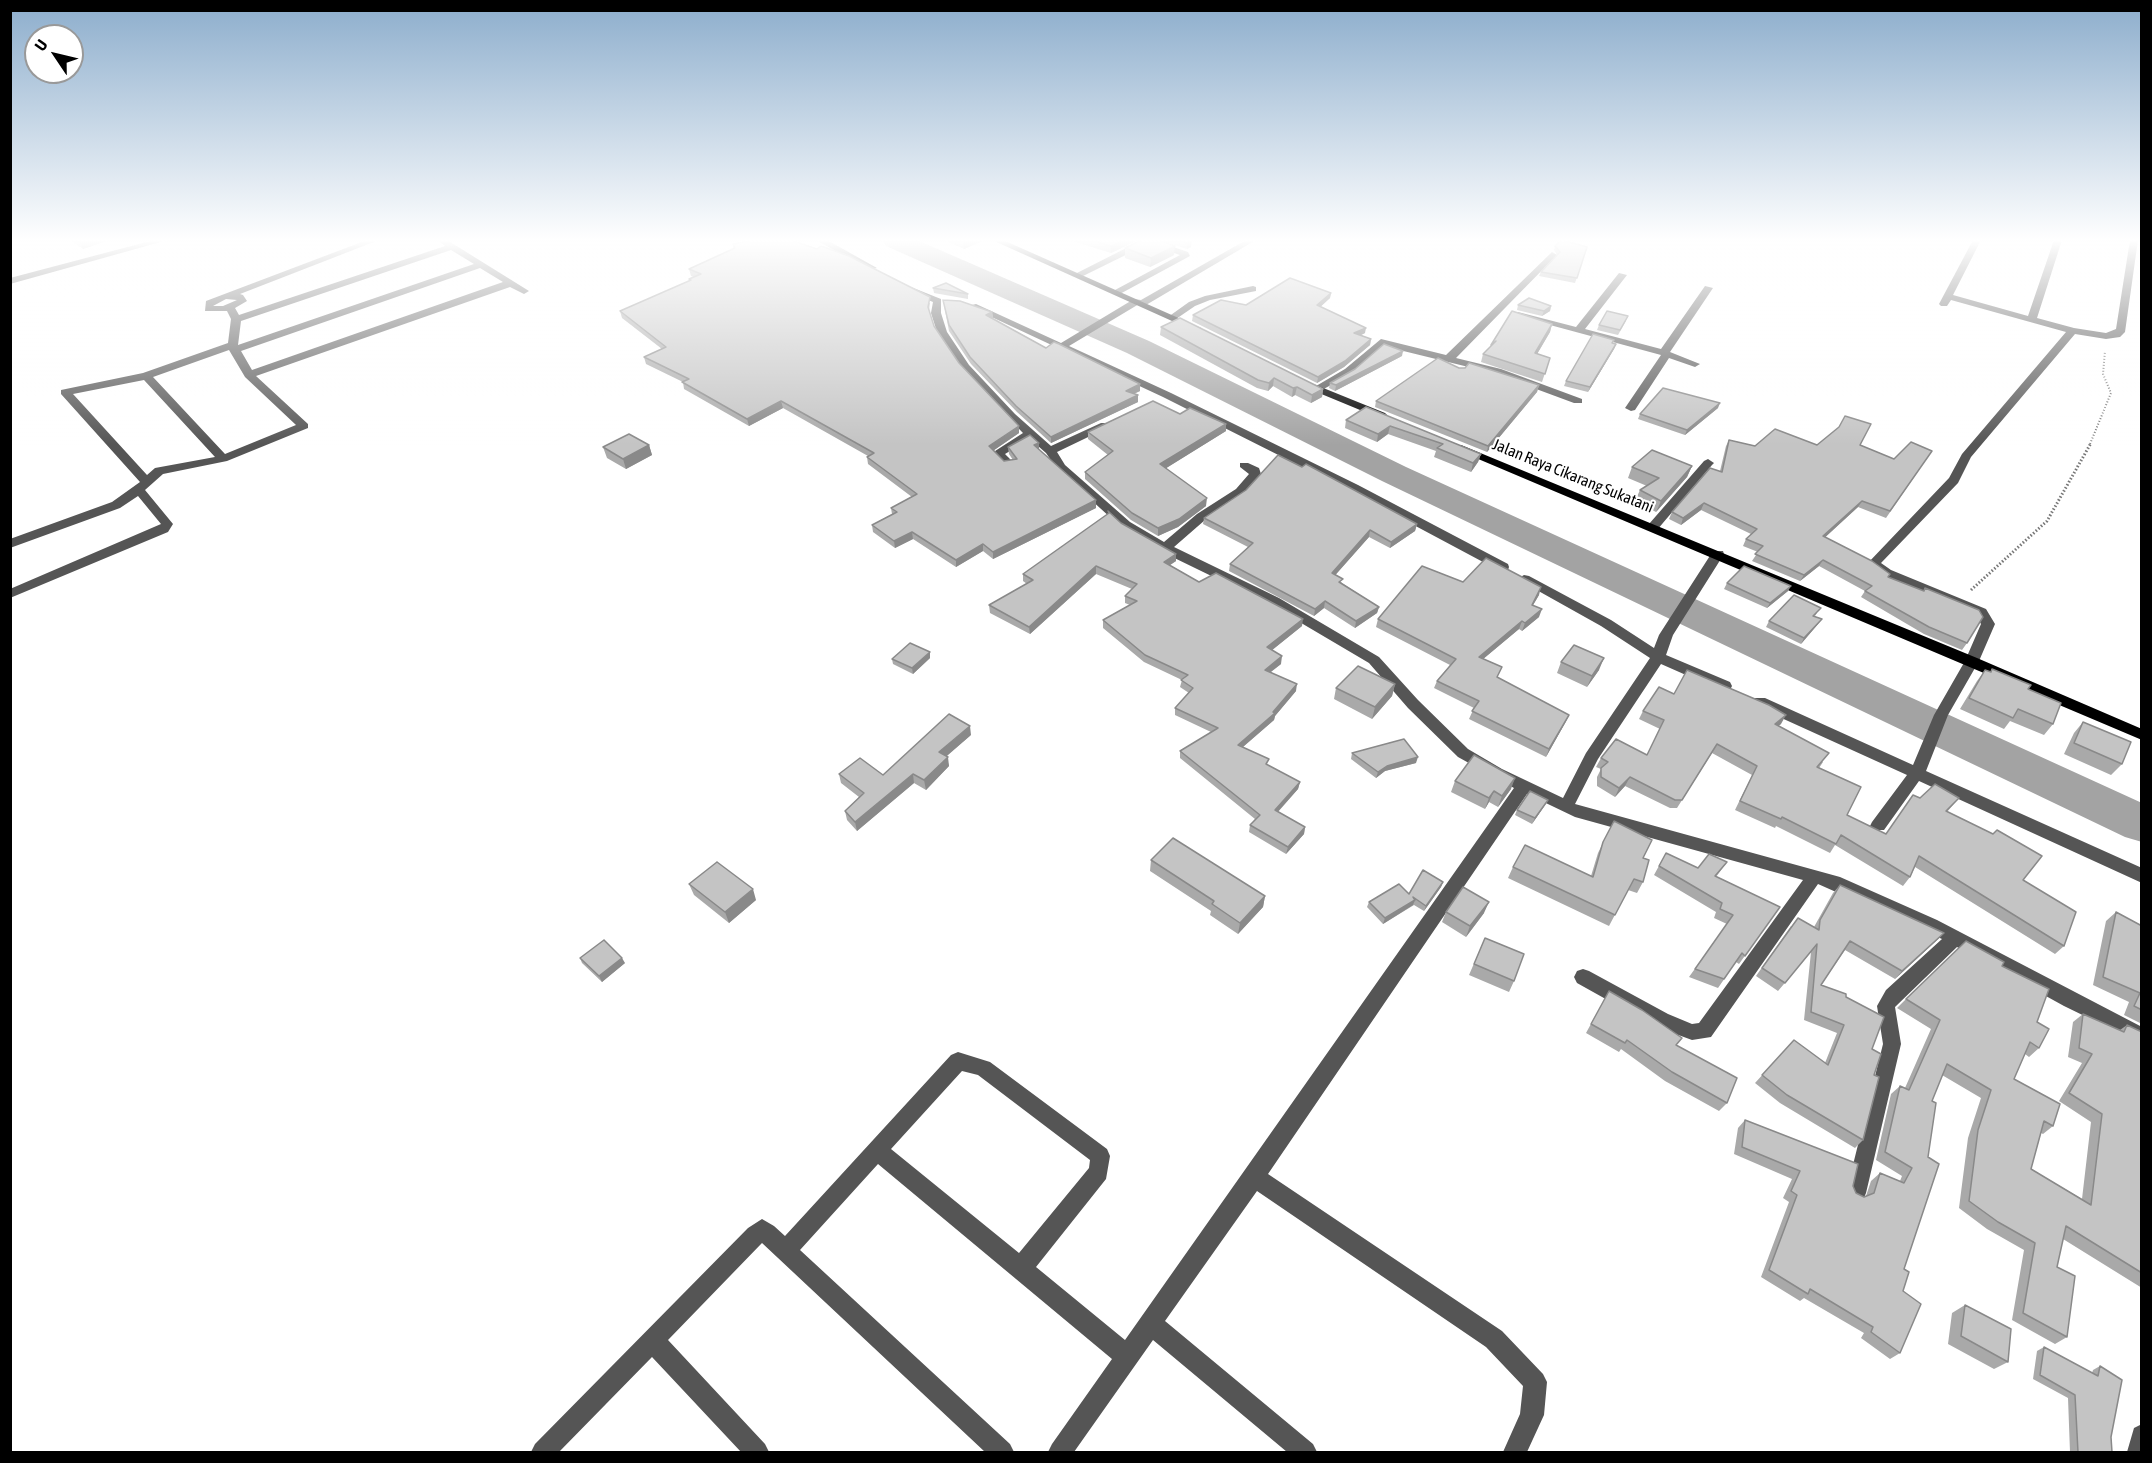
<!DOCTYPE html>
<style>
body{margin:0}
#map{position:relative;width:2152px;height:1463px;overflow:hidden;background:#fff;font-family:"Asap Condensed",sans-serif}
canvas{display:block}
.frame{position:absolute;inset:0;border:12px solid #000;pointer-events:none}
.north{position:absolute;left:24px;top:24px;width:60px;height:60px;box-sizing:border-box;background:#fff;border:2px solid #999;border-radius:50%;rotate:305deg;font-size:16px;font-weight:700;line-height:24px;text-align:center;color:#000}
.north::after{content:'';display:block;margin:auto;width:21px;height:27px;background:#000;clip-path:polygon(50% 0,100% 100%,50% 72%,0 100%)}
</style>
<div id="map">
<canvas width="2152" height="1463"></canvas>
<div class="frame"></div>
<div class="north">U</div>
</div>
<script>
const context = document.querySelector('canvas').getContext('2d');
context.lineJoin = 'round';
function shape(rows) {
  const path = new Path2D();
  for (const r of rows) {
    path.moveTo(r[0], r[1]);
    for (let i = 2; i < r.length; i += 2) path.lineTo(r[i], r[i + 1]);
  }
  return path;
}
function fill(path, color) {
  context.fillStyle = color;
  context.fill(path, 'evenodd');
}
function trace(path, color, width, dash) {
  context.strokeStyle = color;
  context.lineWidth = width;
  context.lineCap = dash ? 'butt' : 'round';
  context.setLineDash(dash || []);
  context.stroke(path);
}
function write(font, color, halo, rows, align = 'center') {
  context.font = font + ' "Asap Condensed",sans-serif';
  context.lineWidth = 4.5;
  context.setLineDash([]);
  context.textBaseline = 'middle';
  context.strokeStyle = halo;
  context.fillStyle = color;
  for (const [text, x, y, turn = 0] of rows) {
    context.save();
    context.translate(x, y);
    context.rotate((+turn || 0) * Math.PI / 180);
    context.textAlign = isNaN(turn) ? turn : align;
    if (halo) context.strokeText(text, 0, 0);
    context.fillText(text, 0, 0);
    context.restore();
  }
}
const river = shape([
 [882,240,917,240,1149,341,1406,467,2142,803,2142,842,2125,837,1382,481,1127,353,886,246,882,240]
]);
const pathFar1 = shape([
 [2090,444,2111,393,2103,374,2105,351]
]);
const path = shape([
 [1971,590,2047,521,2091,443]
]);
const minor = shape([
 [154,240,168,240,10,284,10,278,154,240],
 [367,240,379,240,240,294,243,295,247,301,235,308,239,315,445,246,440,242,441,240,447,240,529,291,524,294,510,287,256,376,308,424,308,428,227,461,163,474,145,490,173,524,168,532,10,598,10,589,161,524,138,496,120,508,10,548,10,539,112,502,140,482,61,394,61,390,143,373,228,343,231,319,227,311,205,311,206,301,367,240],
 [451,250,474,264,238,345,241,321,451,250],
 [480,268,503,282,252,370,241,351,480,268],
 [226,299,237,300,223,306,213,306,226,299],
 [229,350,245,377,296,425,225,454,153,377,229,350],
 [144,380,215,457,155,468,147,475,73,394,144,380],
 [816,240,827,240,877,268,869,270,816,240],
 [1142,240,1153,240,1188,252,1190,256,1118,295,1113,292,1115,290,1180,255,1148,244,1081,277,1073,275,1142,240],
 [1246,240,1256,240,1146,305,1139,304,1069,346,1171,393,1358,485,1508,564,1509,567,1508,570,1498,570,1350,491,1163,397,968,306,976,304,1061,343,1134,299,1141,300,1246,240],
 [1973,240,1981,240,1953,295,2028,316,2054,240,2062,240,2037,318,2074,328,2106,333,2116,329,2130,240,2138,240,2125,332,2120,337,2106,339,2075,334,1971,457,1958,483,1881,563,1891,570,1986,609,1995,624,1979,661,1948,715,1926,771,2142,868,2142,883,1919,781,1884,830,1872,830,1870,826,1872,822,1907,775,1755,706,1753,702,1755,698,1765,698,1913,765,1934,715,1965,661,1981,624,1976,615,1881,576,1867,564,1949,478,1962,454,2066,332,1951,300,1947,306,1941,306,1939,304,1973,240],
 [1552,252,1557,255,1555,257,1456,358,1501,369,1582,399,1582,403,1574,403,1493,373,1383,346,1353,373,1320,391,1311,389,1345,369,1381,339,1446,355,1552,252],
 [1619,273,1627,275,1585,329,1661,349,1705,286,1713,288,1670,352,1700,364,1695,367,1669,358,1635,410,1631,411,1625,408,1661,355,1513,315,1518,312,1576,327,1619,273],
 [1253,286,1256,287,1256,291,1210,300,1195,306,1176,319,1168,317,1189,302,1205,296,1253,286],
 [911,287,941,299,941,313,947,332,969,365,1015,414,1051,446,1101,423,1109,423,1109,427,1057,452,1065,465,1130,522,1164,542,1197,514,1236,489,1249,474,1240,467,1240,463,1248,463,1259,468,1261,474,1244,495,1205,520,1174,547,1279,598,1379,657,1418,700,1468,749,1502,769,1563,798,1586,753,1650,658,1601,626,1517,579,1524,575,1529,576,1611,620,1654,648,1659,635,1713,551,1723,551,1724,554,1673,635,1666,655,1730,682,1732,686,1730,690,1720,690,1661,664,1598,759,1575,804,1840,877,1937,920,2142,1027,2142,1044,2064,1006,1957,947,1895,1007,1901,1044,1866,1193,1863,1200,1856,1203,1849,1200,1846,1193,1883,1044,1877,1006,1886,990,1942,939,1818,884,1711,1037,1692,1040,1654,1026,1577,983,1574,977,1577,971,1583,969,1589,971,1668,1014,1692,1024,1699,1023,1803,880,1575,817,1527,794,1268,1174,1502,1331,1543,1374,1547,1382,1544,1415,1527,1452,1503,1452,1520,1414,1523,1386,1486,1347,1257,1191,1165,1321,1313,1444,1317,1452,1287,1452,1153,1340,1074,1452,1048,1452,1052,1444,1112,1359,878,1164,800,1250,1010,1444,1014,1452,985,1452,762,1243,668,1340,765,1444,769,1452,741,1452,652,1357,559,1452,531,1452,535,1444,748,1228,762,1219,774,1226,785,1236,951,1055,958,1052,990,1062,1107,1149,1110,1156,1106,1179,1036,1267,1125,1340,1514,788,1458,757,1408,708,1369,663,1269,604,1160,551,1122,528,1057,469,1046,453,1030,439,1005,454,1016,465,1014,467,1006,467,992,453,1023,433,961,369,937,332,931,313,933,302,908,292,906,290,911,287],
 [962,1071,978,1075,1090,1160,1089,1168,1019,1253,891,1149,962,1071],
 [1708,459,1714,463,1712,465,1657,530,1649,530,1649,524,1704,461,1708,459],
 [2142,1424,2142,1452,2127,1452,2134,1428,2142,1424]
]);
const major = shape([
 [992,240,1003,240,1201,328,1192,330,992,240],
 [1306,381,1385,413,1387,415,1385,417,1377,417,1302,386,1301,384,1306,381],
 [1461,445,1977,658,2142,729,2142,740,1457,450,1457,446,1461,445]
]);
const wall = shape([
 [70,240,110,240,83,249],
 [944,240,985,240,964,249],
 [1069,240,1138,240,1111,253],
 [1160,240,1191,240,1191,247,1187,249],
 [733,244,930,303,929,311,934,326,959,363,1019,433,994,450,1004,461,1013,460,1009,454,1008,447,1039,450,1096,500,1096,508,993,559,983,551,956,567,913,539,895,548,873,532,872,525,892,514,891,508,912,497,868,464,867,457,868,456,783,408,749,426,684,389,683,382,646,364,644,357,662,349,622,318,620,311,689,281,689,279,694,277,691,276,689,269,733,249],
 [1555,246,1587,247,1575,283,1539,276,1541,272,1557,255,1554,250],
 [1125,248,1174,255,1150,267,1125,258],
 [933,288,968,294,968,299,934,293],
 [1331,293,1330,298,1320,307,1365,333,1361,335,1371,339,1370,345,1344,367,1317,383,1192,321,1193,315,1246,305],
 [943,300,992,312,993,318,1046,348,1140,391,1134,394,1138,402,1051,443,1017,412,971,364,949,331],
 [1518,305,1551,306,1550,311,1542,316,1517,310],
 [1626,321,1618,335,1597,330,1599,325],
 [1552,324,1550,332,1537,354,1550,358,1542,382,1481,362,1483,354,1490,347,1491,345],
 [1161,327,1323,389,1322,397,1311,403,1295,395,1292,397,1273,386,1268,391,1257,388,1160,335],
 [1613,343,1616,344,1614,349,1588,392,1564,386,1566,381],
 [1402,356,1335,391,1329,388,1330,383,1355,369],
 [1459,368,1539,385,1537,392,1487,452,1375,407,1376,401],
 [1366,407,1481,454,1478,462,1471,472,1434,457,1436,451,1388,434,1377,442,1345,428,1346,420],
 [1718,408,1685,435,1638,419,1640,414],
 [1180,414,1226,431,1166,468,1206,506,1178,527,1158,536,1131,520,1085,479,1085,472,1108,455,1088,439,1088,432],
 [1729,440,1755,446,1860,445,1894,459,1932,451,1886,518,1858,507,1825,537,1888,577,1923,591,1925,588,1967,643,1962,650,1924,634,1861,597,1865,591,1819,566,1800,581,1752,561,1758,552,1743,546,1746,539,1751,534,1701,510,1681,525,1669,519,1672,512,1720,471,1726,446],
 [649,445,652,455,626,469,607,458,603,447],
 [1692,466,1687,477,1656,512,1635,501,1640,490,1647,486,1628,478,1632,467],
 [1108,511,1121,523,1176,561,1170,565,1199,582,1302,626,1272,650,1281,664,1271,672,1296,691,1275,716,1274,720,1243,747,1268,765,1300,782,1298,789,1278,812,1305,827,1304,834,1286,854,1249,832,1250,825,1255,819,1180,758,1180,751,1211,732,1175,715,1175,708,1189,693,1180,687,1182,680,1144,662,1103,628,1103,620,1130,605,1125,603,1125,596,1132,589,1096,574,1030,634,990,613,989,605,1027,584,1023,581,1023,574,1108,514],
 [1204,518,1417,524,1415,531,1390,548,1369,537,1335,575,1342,583,1379,607,1377,613,1355,628,1324,608,1314,616,1229,571,1230,564,1248,547,1203,524],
 [1463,582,1539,595,1533,605,1539,617,1522,631,1519,629,1483,659,1497,678,1569,715,1565,723,1546,757,1469,719,1474,708,1434,688,1437,681,1450,665,1376,627,1378,619],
 [1727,583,1788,591,1767,608,1724,589],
 [1817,613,1815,616,1818,624,1801,644,1766,627,1769,621],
 [930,658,913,674,893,664,892,659],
 [1561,662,1599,670,1587,687,1557,673],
 [1992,669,2028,689,2053,724,2044,735,2010,721,2004,729,1960,709,1977,681,1985,670,1990,672],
 [1395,684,1392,696,1372,719,1334,699,1336,688],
 [1674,694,1781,724,1778,726,1823,762,1819,768,1847,815,1886,834,1913,795,1920,798,1959,798,1947,812,2023,880,2064,946,2055,954,1915,867,1910,877,1903,886,1835,845,1830,853,1776,826,1775,828,1735,810,1752,775,1712,753,1677,808,1670,808,1625,786,1615,797,1597,786,1597,777,1601,769,1596,767,1601,758,1647,755,1660,729,1639,719,1643,711],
 [2083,722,2122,764,2111,775,2064,754,2074,733],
 [971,735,946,756,949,766,926,790,914,783,857,831,847,820,845,811,859,797,841,783,839,774,883,775],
 [1352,753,1416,763,1385,771,1376,778,1351,759],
 [1455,781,1511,789,1498,807,1489,802,1485,809,1451,792],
 [1545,805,1532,824,1515,815,1517,810],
 [1614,821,1643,858,1643,882,1637,893,1628,890,1609,926,1508,878,1513,867,1591,876,1598,853],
 [1666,853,1698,868,1727,862,1716,877,1780,907,1739,964,1736,962,1718,988,1689,977,1727,924,1714,918,1716,912,1654,875],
 [1151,860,1265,896,1263,907,1238,934,1210,915,1211,911,1150,871],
 [1443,882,1441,887,1424,911,1414,905,1383,924,1367,907,1369,902,1409,894],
 [689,884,756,900,729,923,694,895],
 [1840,885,1944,933,1936,941,1895,979,1845,950,1821,985,1846,997,1872,1049,1874,1075,1863,1140,1855,1148,1780,1103,1755,1083,1794,1040,1825,1063,1837,1033,1804,1020,1811,952,1778,991,1756,976,1791,926,1814,927,1833,893],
 [1446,912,1484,913,1466,937,1442,922],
 [2116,912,2142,926,2142,1024,2124,1015,2129,1002,2093,985,2106,921],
 [1485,938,1514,981,1509,992,1469,975],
 [580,958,625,963,602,982,582,963],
 [2002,966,2037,1022,2039,1048,2029,1057,2025,1054,2014,1079,2053,1126,2043,1134,2041,1133,2031,1169,2082,1199,2091,1122,2059,1101,2082,1063,2068,1057,2073,1022,2083,1014,2120,1030,2127,1025,2142,1032,2142,1288,2063,1239,2057,1267,2067,1337,2055,1344,2012,1320,2024,1250,1987,1229,1959,1208,1968,1138,1981,1098,1942,1075,1932,1101,1904,1269,1900,1353,1890,1359,1861,1338,1864,1333,1804,1298,1800,1301,1761,1277,1789,1202,1783,1198,1792,1179,1734,1154,1738,1128,1745,1120,1853,1186,1856,1193,1864,1197,1866,1196,1871,1181,1880,1173,1900,1181,1902,1176,1876,1160,1891,1094,1900,1086,1905,1088,1931,1029,1897,1008,1906,999],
 [1609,991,1677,1045,1727,1103,1719,1111,1665,1081,1621,1049,1619,1052,1586,1033],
 [1965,1305,2008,1362,1994,1369,1948,1344,1952,1313],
 [2044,1347,2092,1373,2093,1370,2100,1366,2111,1437,2112,1452,2070,1452,2068,1398,2033,1379,2037,1351]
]);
const shadedWall = shape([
 [87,240,110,240,83,249,80,242],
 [968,240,985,240,964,249,963,242],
 [1124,240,1138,240,1111,253,1111,246],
 [1192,240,1191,247,1187,249,1187,243],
 [1175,246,1174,255,1150,267,1151,258],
 [1331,293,1330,298,1316,311,1317,305],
 [1551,306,1550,311,1542,316,1544,311],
 [992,312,993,319,986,315],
 [1552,324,1550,332,1533,361,1535,353],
 [1366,328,1365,333,1353,339,1354,333],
 [1371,339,1370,345,1344,367,1317,383,1318,377],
 [1616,344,1614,349,1588,392,1590,387],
 [1403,351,1402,356,1335,391,1336,385],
 [1274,378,1273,386,1268,391,1269,383],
 [1140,384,1140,391,1126,397,1126,391],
 [1539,385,1537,392,1487,452,1488,446],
 [1297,387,1295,395,1292,397,1293,388],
 [1323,389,1322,397,1311,403,1312,395],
 [1138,395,1138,402,1051,443,1051,437],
 [781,401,783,408,749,426,747,419],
 [1720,403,1718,408,1685,435,1687,430],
 [1226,424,1226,431,1160,472,1160,464],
 [1019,426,1019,433,990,453,989,446],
 [1390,426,1388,434,1377,442,1378,434],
 [1039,443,1039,450,1034,445],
 [649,445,652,455,626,469,623,459],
 [1481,454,1478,462,1471,472,1473,463],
 [1692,466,1687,477,1656,512,1661,501],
 [1207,498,1206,506,1178,527,1158,536,1158,528],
 [1096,500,1096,508,993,559,993,552],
 [1862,501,1858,507,1819,543,1823,536],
 [1704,503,1701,510,1681,525,1683,518],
 [1417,524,1415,531,1390,548,1391,542],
 [1370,530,1369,537,1331,580,1332,573],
 [912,532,913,539,895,548,894,541],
 [983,544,983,551,956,567,956,560],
 [1176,554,1176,561,1164,569,1164,562],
 [1823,560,1819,566,1800,581,1804,575],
 [1096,566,1096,574,1030,634,1029,627],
 [1791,586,1788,591,1767,608,1770,603],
 [1541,587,1539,595,1529,612,1532,605],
 [1325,601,1324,608,1314,616,1315,609],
 [1379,607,1377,613,1355,628,1356,621],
 [1542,609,1539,617,1522,631,1525,623],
 [1303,619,1302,626,1266,655,1267,647],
 [1822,619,1818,624,1801,644,1804,638],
 [1522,621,1519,629,1476,665,1479,657],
 [930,652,930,658,913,674,912,668],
 [1282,656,1281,664,1264,677,1265,670],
 [1604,658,1599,670,1587,687,1592,676],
 [1297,684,1296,691,1275,716,1274,720,1237,752,1238,745,1273,712],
 [1395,684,1392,696,1372,719,1375,707],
 [1569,715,1565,723,1546,757,1549,749],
 [1786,715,1781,724,1769,733,1775,724],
 [970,726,971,735,940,762,939,752],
 [948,757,949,766,926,790,924,780],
 [1418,757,1416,763,1385,771,1376,778,1378,772,1387,766],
 [913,774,914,783,857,831,855,822],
 [1630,777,1625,786,1615,797,1619,788],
 [1515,778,1511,789,1498,807,1502,796],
 [1300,782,1298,789,1273,817,1275,810],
 [1494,791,1489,802,1485,809,1489,798],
 [1548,800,1545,805,1532,824,1535,818],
 [1305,827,1304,834,1286,854,1288,847],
 [1443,882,1441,887,1424,911,1426,906],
 [753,889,756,900,729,923,725,912],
 [1265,896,1263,907,1238,934,1240,923],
 [1415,900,1413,905,1383,924,1385,918],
 [1489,902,1484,913,1466,937,1470,926],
 [1944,933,1936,941,1895,979,1902,971],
 [622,958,625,963,602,982,599,976]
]);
const building = shape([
 [76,240,87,240,80,242,76,240],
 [752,240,791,240,817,249,821,246,849,256,930,297,928,307,934,326,959,363,1019,426,989,446,1004,461,1017,459,1008,447,1030,435,1039,443,1034,445,1096,500,993,552,983,544,956,560,912,532,894,541,872,525,897,512,891,508,917,494,867,457,874,453,781,401,747,419,682,382,689,379,644,357,666,347,620,311,691,280,689,279,701,274,689,269,735,248,733,244,752,240],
 [1091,240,1124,240,1111,246,1091,240],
 [1142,240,1158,240,1175,246,1151,258,1125,248,1142,240],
 [1180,240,1192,240,1187,243,1180,240],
 [1562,240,1587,247,1577,278,1541,272,1560,252,1555,246,1562,240],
 [1290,278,1331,293,1317,305,1366,328,1354,333,1371,339,1345,361,1318,377,1193,315,1221,300,1246,305,1290,278],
 [946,283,968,294,933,288,946,283],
 [1529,298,1551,306,1544,311,1518,305,1529,298],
 [943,300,960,301,989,311,992,312,986,315,1046,348,1054,342,1059,344,1140,384,1126,391,1138,395,1051,437,1016,406,970,357,949,325,943,300],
 [1512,311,1552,324,1535,353,1550,358,1545,374,1483,354,1496,341,1491,345,1512,311],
 [1607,311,1628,316,1620,330,1599,325,1607,311],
 [1180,318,1323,389,1312,395,1297,387,1293,388,1274,378,1269,383,1258,380,1161,327,1180,318],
 [1593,334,1614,340,1612,343,1616,344,1590,387,1566,381,1593,334],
 [1384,344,1403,351,1336,385,1330,383,1355,369,1384,344],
 [1438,358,1459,368,1465,368,1469,363,1539,385,1488,446,1376,401,1438,358],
 [1663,388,1720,403,1687,430,1640,414,1663,388],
 [1153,401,1180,414,1190,408,1226,424,1160,464,1207,498,1179,519,1158,528,1132,513,1085,472,1113,451,1088,432,1153,401],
 [1366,407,1481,454,1473,463,1437,448,1443,444,1390,426,1378,434,1346,420,1366,407],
 [1845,416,1871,424,1860,445,1894,459,1911,442,1932,451,1890,511,1862,501,1823,536,1872,561,1890,574,1888,577,1924,591,1925,588,1979,610,1983,617,1967,643,1929,627,1865,591,1872,586,1823,560,1804,575,1755,554,1763,546,1746,539,1757,529,1704,503,1683,518,1672,512,1710,468,1722,472,1729,440,1755,446,1775,429,1817,445,1839,427,1845,416],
 [629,434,649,445,623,459,603,447,629,434],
 [1652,450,1692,466,1661,501,1640,490,1659,478,1632,467,1652,450],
 [1278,455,1302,467,1306,464,1417,524,1391,542,1370,530,1332,573,1343,579,1339,582,1379,607,1356,621,1325,601,1315,609,1230,564,1253,543,1204,518,1246,490,1278,455],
 [1108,511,1121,523,1176,554,1164,562,1199,582,1216,573,1303,619,1267,647,1282,656,1265,670,1297,684,1273,712,1275,713,1238,745,1269,759,1266,764,1300,782,1275,810,1305,827,1288,847,1250,825,1260,815,1180,751,1218,728,1175,708,1193,688,1181,680,1188,675,1145,655,1103,620,1137,601,1125,596,1137,584,1096,566,1029,627,989,605,1033,580,1023,574,1109,513,1108,511],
 [1486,558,1541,587,1532,605,1542,609,1525,623,1522,621,1479,657,1502,667,1497,677,1569,715,1549,749,1472,711,1479,701,1437,681,1456,659,1378,619,1422,566,1463,582,1486,558],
 [1744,566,1791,586,1770,603,1727,583,1744,566],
 [1794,595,1821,608,1813,616,1822,619,1804,638,1769,621,1794,595],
 [910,643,930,652,912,668,892,659,910,643],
 [1574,645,1604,658,1592,676,1561,662,1574,645],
 [1358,666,1395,684,1375,707,1336,688,1358,666],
 [1992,669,2031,685,2028,689,2061,703,2053,724,2018,709,2013,718,1969,698,1985,670,1991,672,1992,669],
 [1687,670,1769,705,1786,715,1775,724,1829,753,1817,767,1861,787,1847,815,1886,834,1913,795,1920,798,1935,784,1959,798,1946,811,1993,834,1997,830,2042,856,2023,880,2076,912,2064,946,1919,856,1910,877,1841,835,1836,844,1782,817,1781,819,1740,801,1757,766,1717,744,1682,800,1675,800,1630,777,1619,788,1601,777,1601,768,1608,762,1601,758,1616,739,1647,755,1664,720,1643,711,1659,687,1674,694,1687,670],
 [949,714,970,726,939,752,948,757,924,780,913,774,855,822,845,811,864,793,839,774,860,758,883,775,949,714],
 [2083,722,2131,742,2122,764,2074,743,2083,722],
 [1404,739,1418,757,1387,766,1378,772,1352,753,1404,739],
 [1474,755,1515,778,1502,796,1494,791,1489,798,1455,781,1474,755],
 [1530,791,1548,800,1535,818,1517,810,1530,791],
 [1614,821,1652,840,1643,858,1649,860,1643,882,1634,879,1615,915,1513,867,1525,845,1593,877,1603,842,1614,821],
 [1173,838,1265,896,1240,923,1212,904,1214,901,1151,860,1173,838],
 [1666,853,1698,868,1709,854,1727,862,1715,876,1780,907,1745,956,1742,953,1724,979,1695,969,1733,915,1720,909,1722,903,1659,866,1666,853],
 [717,862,753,889,725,912,689,884,717,862],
 [1423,870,1443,882,1426,906,1413,897,1415,900,1385,918,1369,902,1399,884,1409,894,1423,870],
 [1840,885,1944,933,1902,971,1850,941,1821,985,1846,994,1846,997,1884,1017,1872,1049,1881,1054,1874,1075,1879,1077,1863,1140,1787,1095,1762,1075,1794,1040,1828,1065,1844,1025,1811,1012,1817,944,1785,983,1762,968,1798,918,1819,930,1820,920,1840,885],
 [1463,887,1489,902,1470,926,1446,912,1463,887],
 [2116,912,2142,926,2142,1010,2134,1006,2140,993,2103,977,2116,912],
 [1485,938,1524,954,1514,981,1474,964,1485,938],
 [604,940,622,958,599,976,580,958,604,940],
 [1966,941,2004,962,2002,966,2049,989,2037,1022,2049,1029,2039,1048,2030,1042,2014,1079,2060,1104,2053,1126,2044,1121,2031,1169,2091,1205,2102,1114,2069,1093,2092,1054,2079,1048,2083,1014,2124,1032,2127,1025,2142,1032,2142,1273,2066,1226,2057,1267,2075,1276,2067,1337,2023,1313,2035,1243,1998,1222,1969,1201,1978,1130,1991,1090,1947,1064,1932,1101,1936,1103,1928,1157,1939,1164,1904,1269,1909,1272,1903,1291,1921,1304,1900,1353,1871,1332,1873,1327,1810,1289,1808,1294,1769,1270,1797,1195,1791,1191,1800,1171,1742,1147,1745,1120,1858,1164,1853,1186,1856,1193,1864,1197,1874,1193,1880,1173,1904,1183,1912,1168,1885,1152,1900,1086,1909,1090,1940,1020,1906,999,1966,941],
 [1609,991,1642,1010,1682,1038,1676,1045,1737,1078,1727,1103,1672,1072,1627,1040,1625,1043,1591,1024,1609,991],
 [1965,1305,2011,1329,2008,1362,1961,1336,1965,1305],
 [2044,1347,2098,1376,2100,1366,2122,1380,2111,1437,2112,1452,2078,1452,2075,1395,2040,1375,2044,1347]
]);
const streetNames = [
 ["Jalan Raya Cikarang Sukatani",1573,476,22]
];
fill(river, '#a3a3a3');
trace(pathFar1, '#777', 2, [1, 2]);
trace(path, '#777', 3, [1.5, 2]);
fill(minor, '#555');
fill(major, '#000');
fill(wall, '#a9a9a9');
fill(shadedWall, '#898989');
fill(building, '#c4c4c4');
trace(building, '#898989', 1.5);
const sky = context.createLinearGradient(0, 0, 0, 445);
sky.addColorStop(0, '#8cadcc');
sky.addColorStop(0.54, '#fff');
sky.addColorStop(1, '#ffffff00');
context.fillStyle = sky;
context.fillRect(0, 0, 2152, 445);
write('16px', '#000', '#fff', streetNames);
</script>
